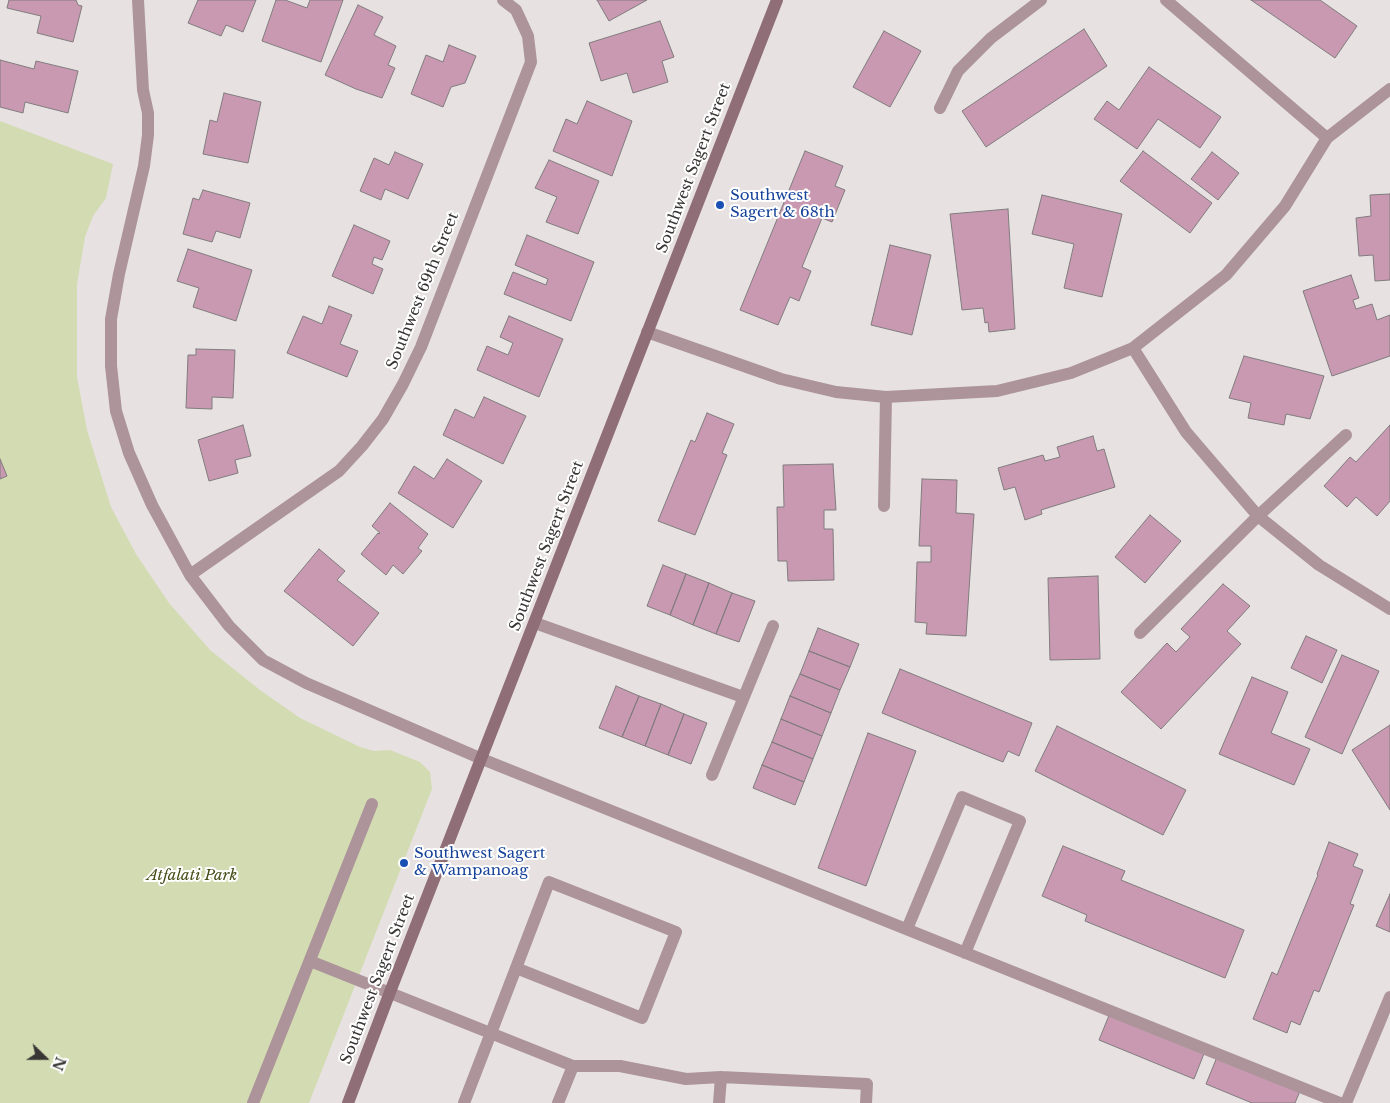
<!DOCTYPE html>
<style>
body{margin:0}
#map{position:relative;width:1390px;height:1103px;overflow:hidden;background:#e7e2e1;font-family:"Libre Baskerville",serif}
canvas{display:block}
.north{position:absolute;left:20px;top:1033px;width:50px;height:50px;-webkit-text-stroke:4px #fff;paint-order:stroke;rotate:112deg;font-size:14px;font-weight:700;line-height:20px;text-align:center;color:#383635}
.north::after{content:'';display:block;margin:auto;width:18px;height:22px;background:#383635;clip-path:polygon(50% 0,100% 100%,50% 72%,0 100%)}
</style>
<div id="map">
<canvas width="1390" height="1103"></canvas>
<div class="north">N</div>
</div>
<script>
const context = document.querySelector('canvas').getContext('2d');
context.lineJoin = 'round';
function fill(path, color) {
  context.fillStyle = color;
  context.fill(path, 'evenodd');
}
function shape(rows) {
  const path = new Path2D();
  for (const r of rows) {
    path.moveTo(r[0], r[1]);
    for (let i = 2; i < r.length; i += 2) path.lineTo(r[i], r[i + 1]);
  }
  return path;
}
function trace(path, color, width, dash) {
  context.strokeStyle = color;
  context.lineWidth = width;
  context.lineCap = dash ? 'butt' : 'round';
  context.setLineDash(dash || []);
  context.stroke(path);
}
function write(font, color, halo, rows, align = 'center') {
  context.font = font + ' "Libre Baskerville",serif';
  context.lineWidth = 4;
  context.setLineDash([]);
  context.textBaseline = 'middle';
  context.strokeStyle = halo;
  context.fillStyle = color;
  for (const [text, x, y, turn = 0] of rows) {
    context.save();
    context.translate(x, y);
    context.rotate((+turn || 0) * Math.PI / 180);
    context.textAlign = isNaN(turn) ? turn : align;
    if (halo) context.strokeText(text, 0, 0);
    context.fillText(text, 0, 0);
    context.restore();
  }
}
const green = shape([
 [0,121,113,164,106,198,93,216,85,237,77,284,77,377,87,430,111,507,136,554,169,603,210,650,260,690,300,718,360,747,374,751,390,750,420,762,430,772,432,789,309,1103,0,1103]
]);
const building = shape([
 [9,0,76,0,78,5,82,6,73,42,37,33,41,16,7,8,9,0],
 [198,0,256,0,243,32,226,25,221,36,188,23,198,0],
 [276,0,285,0,307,8,310,0,343,0,321,62,262,41,276,0],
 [597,0,647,0,609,21,597,0],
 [1251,0,1320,0,1357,26,1335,58,1251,0],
 [358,5,383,17,374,35,396,46,388,65,395,68,382,98,356,89,325,75,358,5],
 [660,21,674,57,662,61,668,82,633,93,627,73,601,81,589,43,660,21],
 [1084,29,1107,66,986,147,962,111,1084,29],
 [884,31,921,51,890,107,853,87,884,31],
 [449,45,476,56,465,83,451,87,443,107,411,94,426,55,443,62,449,45],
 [0,60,34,69,36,61,78,71,68,113,25,102,23,113,0,107,0,60],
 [1149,67,1221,117,1200,148,1158,119,1137,149,1094,119,1107,101,1119,110,1149,67],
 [224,93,261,102,248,163,203,154,210,120,217,122,224,93],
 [587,101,632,121,612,176,553,151,566,119,577,124,587,101],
 [805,151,843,166,835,186,845,190,832,222,822,218,802,267,811,271,799,301,790,297,778,325,740,310,805,151],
 [1143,151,1212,203,1190,233,1120,181,1143,151],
 [395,152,423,164,408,199,385,189,381,200,360,191,374,158,389,165,395,152],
 [1212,152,1239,173,1218,200,1191,179,1212,152],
 [549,160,599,181,578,234,546,222,557,197,535,188,549,160],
 [203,190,250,203,240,238,216,231,212,242,183,234,193,198,199,200,203,190],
 [1390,194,1390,280,1375,281,1373,255,1359,256,1356,218,1371,216,1370,195,1390,194],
 [1042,195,1122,214,1102,297,1064,288,1074,244,1032,234,1042,195],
 [1008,209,1015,329,989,332,988,322,985,323,983,308,962,310,950,214,1008,209],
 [354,225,390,241,382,260,374,257,372,264,383,269,373,294,332,276,354,225],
 [527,235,594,262,571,321,504,294,513,272,546,285,548,279,515,265,527,235],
 [890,245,931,255,912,335,871,325,890,245],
 [188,249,252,270,236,321,193,307,199,288,177,281,188,249],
 [1351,275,1359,298,1353,300,1356,309,1372,304,1377,320,1390,315,1390,356,1332,376,1303,291,1351,275],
 [329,306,352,315,340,344,358,351,347,377,287,353,303,316,322,324,329,306],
 [509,316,563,339,539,397,477,370,487,346,508,355,513,343,500,337,509,316],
 [196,349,235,350,233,398,212,397,212,409,186,408,188,355,196,355,196,349],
 [1244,356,1324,376,1310,419,1286,414,1284,425,1248,418,1251,403,1229,398,1244,356],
 [484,397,526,416,503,464,443,435,455,409,474,418,484,397],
 [707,413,734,424,722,453,727,455,695,535,658,521,691,440,695,442,707,413],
 [243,425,251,456,235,460,238,473,209,481,198,440,243,425],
 [1390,425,1390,501,1377,516,1356,497,1347,507,1324,486,1350,457,1356,462,1390,425],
 [1093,436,1097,451,1104,449,1115,487,1041,510,1042,514,1025,520,1015,487,1004,490,998,468,1043,455,1045,461,1060,457,1057,447,1093,436],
 [0,459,7,476,0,479,0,459],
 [447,459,482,481,453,528,398,493,414,466,434,479,447,459],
 [833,464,836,510,824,510,824,529,833,529,834,580,788,581,787,561,778,561,777,507,784,507,783,465,833,464],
 [922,479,957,480,956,513,974,514,966,636,926,634,927,623,915,622,917,562,931,562,931,546,919,546,922,479],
 [390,503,428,534,418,548,422,551,403,574,393,565,386,575,361,554,378,533,379,534,380,533,372,526,390,503],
 [1150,515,1181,541,1145,583,1115,557,1150,515],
 [319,549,345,571,337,580,379,613,353,646,284,591,319,549],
 [663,565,686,574,670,615,647,606,663,565],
 [686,574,709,583,693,625,670,615,686,574],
 [1098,576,1100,659,1050,660,1048,578,1098,576],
 [709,583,732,593,716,634,693,625,709,583],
 [1223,584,1250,606,1227,631,1241,644,1161,729,1121,692,1167,643,1176,652,1190,637,1181,629,1223,584],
 [732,593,755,601,739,642,716,634,732,593],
 [818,628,859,644,850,667,809,651,818,628],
 [1306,636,1337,650,1322,683,1291,668,1306,636],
 [809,651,850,667,840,690,800,674,809,651],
 [1342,655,1379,671,1342,754,1305,737,1342,655],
 [900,669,1032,723,1019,756,1008,751,1003,762,882,713,900,669],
 [800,674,840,690,831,713,790,696,800,674],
 [1252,677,1288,692,1271,733,1310,749,1294,785,1219,754,1252,677],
 [616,686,639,696,622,737,599,728,616,686],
 [639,696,661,704,645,746,622,737,639,696],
 [790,696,831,713,822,736,781,719,790,696],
 [661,704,684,714,668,755,645,746,661,704],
 [684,714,707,723,691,764,668,755,684,714],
 [781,719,822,736,813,759,772,742,781,719],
 [1390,725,1390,810,1352,750,1390,725],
 [1057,726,1186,790,1163,835,1035,771,1057,726],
 [868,733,916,751,866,886,818,868,868,733],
 [772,742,813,759,804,782,762,765,772,742],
 [762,765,804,782,795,805,753,788,762,765],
 [1329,842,1358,854,1353,866,1363,870,1350,904,1354,905,1319,992,1314,990,1300,1025,1291,1021,1287,1033,1253,1019,1272,972,1277,975,1318,875,1317,874,1329,842],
 [1063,846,1125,871,1121,880,1244,930,1225,978,1085,921,1087,915,1042,896,1063,846],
 [1390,894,1390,932,1376,926,1390,894],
 [1110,1013,1205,1051,1194,1079,1099,1040,1110,1013],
 [1217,1057,1300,1091,1295,1103,1252,1103,1206,1084,1217,1057]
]);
const service = shape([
 [940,108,958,71,991,38,1041,0],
 [884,506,886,397],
 [1258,516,1346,435],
 [482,759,1340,1103],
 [549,882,676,932,642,1018,516,968,549,882],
 [907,929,962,797,1020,821,965,953],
 [310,961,573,1066,558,1103],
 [573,1066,620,1066,686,1079,721,1077,867,1084,866,1103],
 [253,1103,372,804],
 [464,1103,516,968],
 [719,1103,721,1077],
 [1346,1103,1390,997]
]);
const minor = shape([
 [138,0,143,90,148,113,148,135,144,166,119,274,111,319,111,366,116,411,129,453,152,505,190,575,229,626,263,660,306,683,482,759],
 [1166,0,1327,138],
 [647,332,781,379,836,392,886,397,997,391,1071,373,1133,348,1226,275,1285,206,1327,138,1390,89],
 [1133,348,1186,432,1258,516,1319,565,1390,609],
 [190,575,339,471,362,446,383,419,403,384,421,347,531,62,528,36,516,10,503,0],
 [535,623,743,697],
 [1140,633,1258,516],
 [712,775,773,626]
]);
const secondary = shape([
 [348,1103,390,992,777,0]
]);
const markers = [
 [720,205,5,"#1a4fb4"],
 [404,863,5,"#1a4fb4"]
];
const streetNames = [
 ["Southwest Sagert Street",694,168,-69],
 ["Southwest 69th Street",423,291,-68],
 ["Southwest Sagert Street",547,546,-69],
 ["Southwest Sagert Street",378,979,-69]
];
const transitNames = [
 ["Southwest",730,196],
 ["Sagert & 68th",730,213],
 ["Southwest Sagert",414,854],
 ["& Wampanoag",414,871]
];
const parkNames = [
 ["Atfalati Park",192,876]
];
fill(green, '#d3dbb2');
fill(building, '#c999b2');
trace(building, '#807c7e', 1);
trace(service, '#ac949a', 12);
trace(minor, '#ac949a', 12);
trace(secondary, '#906e77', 12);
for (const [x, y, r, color] of markers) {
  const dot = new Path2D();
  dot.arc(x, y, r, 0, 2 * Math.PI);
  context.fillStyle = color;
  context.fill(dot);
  trace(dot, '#fff', 2);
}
write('15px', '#383635', '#fff', streetNames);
write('15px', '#164399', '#fff', transitNames, 'left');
write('italic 15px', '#454c16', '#fff', parkNames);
</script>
